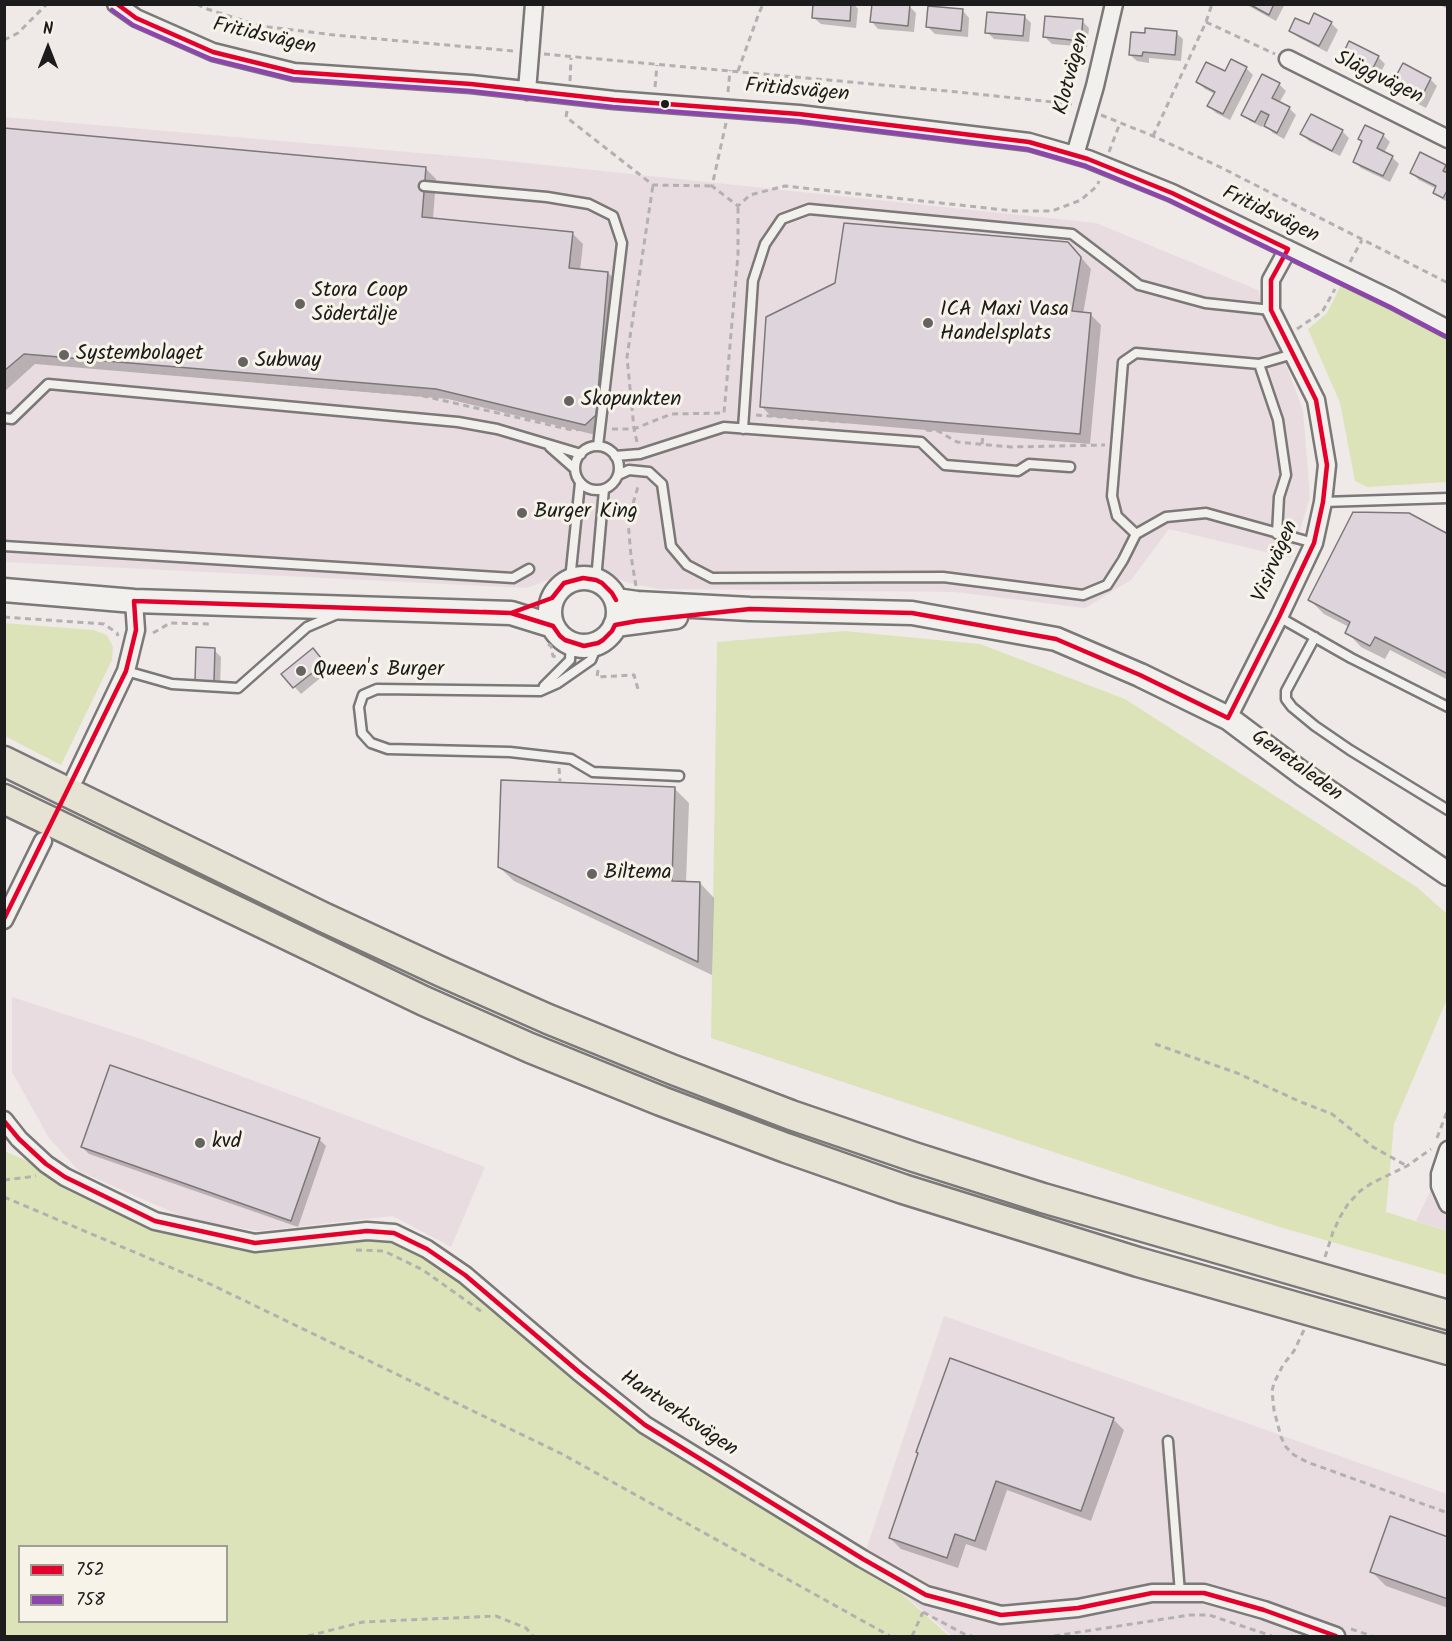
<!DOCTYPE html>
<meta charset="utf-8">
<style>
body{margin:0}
#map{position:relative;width:1452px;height:1641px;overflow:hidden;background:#efe9e8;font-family:Kalam,sans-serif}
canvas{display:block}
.frame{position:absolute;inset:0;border:6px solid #1c1c1c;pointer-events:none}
.legend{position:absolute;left:18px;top:1545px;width:210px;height:78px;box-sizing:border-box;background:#f7f3e8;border:2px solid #9f9d96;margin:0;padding:8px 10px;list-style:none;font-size:18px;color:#1c1c1c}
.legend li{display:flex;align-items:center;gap:12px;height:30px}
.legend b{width:30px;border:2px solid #9f9d96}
.north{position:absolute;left:18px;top:18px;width:60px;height:60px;-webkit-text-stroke:4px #f7f3e8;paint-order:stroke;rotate:0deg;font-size:16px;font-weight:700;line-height:24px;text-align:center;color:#1c1c1c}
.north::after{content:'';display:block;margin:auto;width:21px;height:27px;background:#1c1c1c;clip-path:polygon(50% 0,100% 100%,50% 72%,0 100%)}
</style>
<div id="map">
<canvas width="1452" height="1641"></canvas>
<div class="frame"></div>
<ul class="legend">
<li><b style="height:8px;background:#e4002b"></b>752</li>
<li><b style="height:8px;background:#8e44ad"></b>758</li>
</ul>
<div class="north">N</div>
</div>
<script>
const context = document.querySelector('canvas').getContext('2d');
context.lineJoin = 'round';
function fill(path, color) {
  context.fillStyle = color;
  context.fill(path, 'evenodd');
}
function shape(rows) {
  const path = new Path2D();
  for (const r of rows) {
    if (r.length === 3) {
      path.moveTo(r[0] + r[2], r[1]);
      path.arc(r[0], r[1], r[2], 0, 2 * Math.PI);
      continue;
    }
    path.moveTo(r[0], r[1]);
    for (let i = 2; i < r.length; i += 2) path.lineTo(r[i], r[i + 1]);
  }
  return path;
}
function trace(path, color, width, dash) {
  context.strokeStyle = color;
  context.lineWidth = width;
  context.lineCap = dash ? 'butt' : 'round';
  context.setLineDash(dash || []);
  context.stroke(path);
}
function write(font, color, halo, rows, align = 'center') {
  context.font = font + ' Kalam,sans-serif';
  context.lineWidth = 6;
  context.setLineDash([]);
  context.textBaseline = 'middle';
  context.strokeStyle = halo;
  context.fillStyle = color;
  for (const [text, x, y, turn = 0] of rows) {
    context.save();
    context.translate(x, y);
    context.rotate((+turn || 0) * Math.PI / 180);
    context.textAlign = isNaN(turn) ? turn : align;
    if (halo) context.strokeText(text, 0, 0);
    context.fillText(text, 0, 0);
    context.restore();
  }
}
const built = shape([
 [4,117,489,159,1096,223,1258,290,1303,410,1310,498,1291,558,1169,529,1131,580,1085,608,955,592,658,589,629,583,586,566,526,588,5,562],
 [12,997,144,1040,485,1167,451,1247,393,1216,259,1231,190,1220,79,1171,49,1138,12,1072],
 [1447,1156,1447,1231,1416,1221],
 [944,1316,1447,1494,1447,1636,952,1636,863,1559]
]);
const green = shape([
 [1343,281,1447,334,1447,482,1367,487,1355,481,1340,403,1308,329,1327,313],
 [4,623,93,630,107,635,113,647,112,660,61,765,5,736],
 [844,631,980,644,1125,699,1418,888,1447,914,1447,999,1394,1124,1386,1212,1447,1231,1447,1275,1276,1226,711,1038,717,642],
 [4,1151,65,1177,155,1221,255,1243,367,1231,465,1275,579,1372,863,1559,949,1636,5,1636],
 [20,1546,226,1546,226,1622,20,1622]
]);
const shadow = shape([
 [815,4,854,4,858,9,856,28,821,24,814,18],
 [1245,4,1285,4,1276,21],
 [1439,4,1448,4,1448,9,1440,5],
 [909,6,916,13,914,32,878,29,872,22],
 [963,11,969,18,968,37,935,34,928,27],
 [1024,16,1031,23,1029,42,994,39,987,32],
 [1082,21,1089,28,1087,47,1052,44,1045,37],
 [1331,23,1338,30,1327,52,1298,37,1291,31],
 [1176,33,1183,39,1181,61,1149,58,1149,63,1137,61,1130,55],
 [1378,57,1385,64,1376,82,1347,68,1341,61],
 [1404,65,1431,80,1437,86,1426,108,1399,94,1392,87],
 [1246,68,1253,75,1230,120,1216,113,1209,106,1215,94,1205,89,1198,82],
 [1279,84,1286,91,1279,103,1289,108,1296,115,1284,139,1273,133,1264,124,1262,127,1250,121,1243,114],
 [4,129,425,168,436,179,433,219,572,233,583,244,580,271,608,273,619,284,606,426,596,435,448,399,35,364,4,392],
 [1342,131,1349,138,1340,156,1309,141,1302,134],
 [1383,135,1390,142,1384,153,1392,157,1399,164,1390,182,1361,168,1354,161],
 [1421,154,1448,168,1448,202,1442,199,1435,192,1437,189,1419,180,1412,173],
 [1079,255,1091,269,1083,314,1090,314,1101,325,1090,444,772,417,761,406],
 [1448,536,1448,680,1390,650,1385,659,1361,647,1347,632,1349,627,1324,614,1310,600],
 [214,650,221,657,220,688,204,687,197,680],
 [319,657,330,670,301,694,283,674],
 [674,788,689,803,686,883,700,883,714,898,712,975,514,881,499,867],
 [319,1139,326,1146,298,1227,89,1154,82,1147],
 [1113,1419,1124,1430,1091,1521,1007,1490,986,1551,966,1544,958,1568,901,1549,890,1538,919,1453],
 [1448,1538,1448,1608,1386,1586,1372,1572]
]);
const building = shape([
 [813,4,851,4,850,21,812,18,813,4],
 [872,4,910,4,908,26,870,22,872,4],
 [1249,4,1274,4,1269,15,1249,4],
 [928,6,963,9,961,31,926,27,928,6],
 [987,12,1025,15,1023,36,985,33,987,12],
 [1314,13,1332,22,1319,46,1289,31,1295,18,1309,24,1314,13],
 [1045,16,1083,19,1081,41,1043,37,1045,16],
 [1145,28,1177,31,1175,55,1143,52,1142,56,1129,55,1131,32,1145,33,1145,28],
 [1349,41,1379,56,1369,76,1339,62,1349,41],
 [1231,59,1247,67,1223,114,1207,106,1215,92,1196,82,1206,62,1225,71,1231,59],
 [1403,63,1431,78,1419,102,1390,87,1403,63],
 [1262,74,1280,83,1272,98,1290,107,1277,133,1264,126,1269,115,1261,111,1255,122,1241,115,1262,74],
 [1311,114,1343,130,1332,151,1300,134,1311,114],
 [1365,125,1384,134,1377,148,1393,156,1383,176,1353,162,1362,141,1358,139,1365,125],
 [4,128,426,167,422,217,573,232,569,268,608,272,596,415,585,425,436,389,24,354,4,371,4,128],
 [1420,152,1446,165,1443,171,1448,173,1448,189,1443,198,1433,193,1436,186,1410,173,1420,152],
 [844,223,1068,242,1081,257,1072,311,1091,313,1080,434,760,407,766,317,835,283,844,223],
 [1353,512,1409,513,1448,534,1448,674,1375,637,1370,646,1345,633,1350,622,1308,600,1353,512],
 [196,647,215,648,214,681,195,681,196,647],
 [313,648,325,663,293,688,281,674,313,648],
 [501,780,675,787,672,881,700,882,698,962,498,867,501,780],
 [110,1065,320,1138,291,1221,81,1147,110,1065],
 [950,1358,1114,1418,1081,1511,996,1481,975,1541,955,1534,947,1558,889,1538,918,1453,916,1452,950,1358],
 [1390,1516,1448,1537,1448,1599,1370,1572,1390,1516]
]);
const path = shape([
 [197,4,204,8,261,26,334,35,514,51],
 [1206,22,1275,54],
 [4,40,18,33,47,4],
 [544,54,948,91,1072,104],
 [738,71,759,13,763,4],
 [570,81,571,58],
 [655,87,657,65],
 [728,92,730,70],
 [567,111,566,117,653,185,712,186],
 [1101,115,1153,136,1220,167,1448,283],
 [726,123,712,186,738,206,750,195,785,186,1014,211,1052,211,1081,200,1097,186,1099,181],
 [1153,136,1206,22,1212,4],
 [1109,152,1120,123],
 [1350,262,1362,240],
 [1297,329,1322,312,1335,289],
 [8,369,16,374],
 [4,386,28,361,419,395,572,430,587,429],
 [335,388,335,380],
 [756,415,845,422],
 [792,417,793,409],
 [612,429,634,429,671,414,724,413,738,255,738,206],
 [926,430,938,431,957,442,1011,447,1105,445],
 [637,442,634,429,627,357,653,185],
 [982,444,984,426],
 [636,586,631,556,628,521,639,483],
 [4,617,104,624,117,633,118,636],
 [153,633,170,623,213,624],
 [548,644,551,646,553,656,556,657],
 [598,670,597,677,634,675,638,689],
 [559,768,560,782],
 [1155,1044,1237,1073,1301,1102,1332,1114,1373,1147,1407,1166],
 [1437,1138,1448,1109],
 [4,1180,36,1176],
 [4,1197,210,1284,562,1454,890,1636],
 [356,1250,384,1251,423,1270,482,1312],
 [1325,1257,1333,1232,1340,1217,1348,1204,1360,1191,1372,1183,1407,1166,1431,1149],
 [1304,1330,1294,1351,1283,1365,1274,1383,1272,1391,1274,1410,1281,1437,1286,1447,1294,1455,1307,1462,1448,1513],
 [923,1612,966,1635,972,1636],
 [1351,1629,1372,1636],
 [308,1636,363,1622,496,1616,526,1628,533,1636],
 [912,1636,923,1612],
 [1054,1636,1190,1615,1209,1615,1272,1636]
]);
const lane = shape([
 [424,186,547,197,589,204,613,216,622,243,598,446],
 [1259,364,1278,420,1286,475,1279,497,1277,534],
 [4,418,12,419,48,384,458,422,497,429,581,454],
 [743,429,753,281,765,244,782,219,809,209,1072,234,1139,285,1205,303,1271,310],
 [597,468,22],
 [550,447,575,469],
 [615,456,640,454,724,427,921,442,945,465,1018,471,1029,464,1070,467],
 [618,475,629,470,649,472,662,484,671,546,687,565,712,578,943,577,1083,595,1107,585,1123,560,1136,534,1166,517,1206,513,1314,543],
 [1323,502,1448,498],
 [1136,534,1117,516,1112,496,1123,362,1136,353,1259,364,1293,354],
 [4,546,513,578,529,569],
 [570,580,580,483],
 [596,580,604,489],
 [1279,617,1351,658,1448,707],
 [1315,637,1286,691,1286,699,1292,707,1315,726,1350,750,1448,810],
 [598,643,591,660,558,683,540,691,377,689,363,695,359,707,362,733,371,743,388,749,510,752,571,759,593,772,679,776],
 [126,671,172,684,238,688,307,627,335,615],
 [544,686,570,660,571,643],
 [1168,1441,1180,1593]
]);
const street = shape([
 [116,4,136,18,213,52,294,72,471,84,614,100,799,114,1029,142,1088,159,1172,193,1393,300,1448,329],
 [1288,59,1448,139],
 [527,91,534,4],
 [1075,155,1095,86,1114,4],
 [1228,718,1279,617,1314,543,1323,502,1327,465,1316,400,1271,310,1271,280,1288,249],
 [75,778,126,671,136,630,134,601],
 [4,920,43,841],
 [4,1120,19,1139,46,1164,65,1177,155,1221,255,1243,367,1231,394,1233,427,1249,465,1275,579,1372,645,1425,863,1559,926,1595,1001,1615,1078,1608,1152,1593,1204,1593,1264,1610,1336,1636],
 [1448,1150,1440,1174,1440,1186,1448,1204]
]);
const secondary = shape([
 [584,612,34],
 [4,590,134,601,511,613,553,626],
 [616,600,637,603,750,609,912,613,1056,639,1140,675,1228,718,1304,775,1448,874],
 [615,625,676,617]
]);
const highway = shape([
 [4,761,323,917,444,973,548,1019,671,1069,791,1115,914,1157,1043,1198,1448,1315],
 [4,799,424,1001,530,1048,661,1101,786,1148,903,1189,1138,1262,1448,1350]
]);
const bus1 = shape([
 [117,4,136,18,213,52,294,72,471,84,614,100,799,114,1029,142,1088,159,1172,193,1288,249],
 [134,601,511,613,553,626,560,636,565,640,584,646,598,643,603,640,612,631,615,625,637,621,750,609,912,613,1056,639,1140,675,1228,718],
 [484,612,511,613,552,598,564,583,583,578,596,580,602,583,612,593,616,600],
 [1228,718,1279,617,1314,543,1323,502,1327,465,1316,400,1271,310,1271,280,1288,249],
 [4,919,126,671,136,630,134,601],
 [4,1121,19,1139,46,1164,65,1177,155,1221,255,1243,367,1231,394,1233,427,1249,465,1275,579,1372,645,1425,863,1559,926,1595,1001,1615,1078,1608,1152,1593,1204,1593,1264,1610,1336,1636]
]);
const bus2 = shape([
 [112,10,133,25,211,59,293,79,470,91,613,107,798,121,1027,149,1086,166,1169,200,1390,307,1445,336]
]);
const markers = [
 [665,104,5,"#1c1c1c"],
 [300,304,6,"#666463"],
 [928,323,6,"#666463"],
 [64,355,6,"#666463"],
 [243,362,6,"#666463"],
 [569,401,6,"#666463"],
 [522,513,6,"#666463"],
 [301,671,6,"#666463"],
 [592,874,6,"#666463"],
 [200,1143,6,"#666463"]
];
const streetNames = [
 ["Fritidsvägen",264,38,13],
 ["Klotvägen",1073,74,-75],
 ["Släggvägen",1378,79,26],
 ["Fritidsvägen",797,92,5],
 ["Fritidsvägen",1270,216,26],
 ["Visirvägen",1277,562,-67],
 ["Genetaleden",1296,767,36],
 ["Hantverksvägen",678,1415,34]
];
const poiNames = [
 ["Stora Coop",312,292],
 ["Södertälje",312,316],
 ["ICA Maxi Vasa",940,311],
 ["Handelsplats",940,335],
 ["Systembolaget",76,355],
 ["Subway",255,362],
 ["Skopunkten",581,401],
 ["Burger King",534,513],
 ["Queen's Burger",313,671],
 ["Biltema",604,874],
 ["kvd",212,1143]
];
fill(built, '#e9dce1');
fill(green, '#dde3b9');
fill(shadow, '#0003');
fill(building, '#ded4db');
trace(building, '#7b7878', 1.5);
trace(lane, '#7b7878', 13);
trace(street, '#7b7878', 21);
trace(secondary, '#7b7878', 27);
trace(highway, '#7b7878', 33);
trace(path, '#b3b1af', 3, [6, 4.5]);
trace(lane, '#f2f0ec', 8);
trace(street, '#f2f0ec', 16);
trace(secondary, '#f2f0ec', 22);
trace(highway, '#e6e2d4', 28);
trace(bus1, '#e4002b', 4.5);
trace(bus2, '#8e44ad', 4.5);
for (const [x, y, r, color] of markers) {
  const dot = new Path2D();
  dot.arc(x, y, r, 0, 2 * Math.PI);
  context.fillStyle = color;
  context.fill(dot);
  trace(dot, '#f7f3e8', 2);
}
write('21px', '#1c1c1c', '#f7f3e8', streetNames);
write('21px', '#1c1c1c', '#f7f3e8', poiNames, 'left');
</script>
